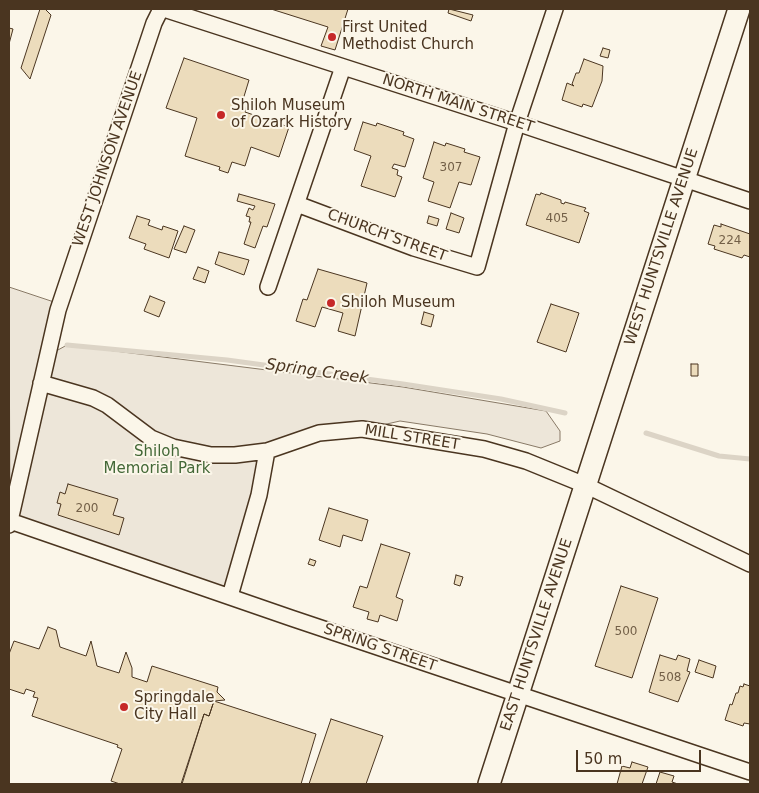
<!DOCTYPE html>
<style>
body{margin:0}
#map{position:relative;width:759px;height:793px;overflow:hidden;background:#fbf6e9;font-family:"DejaVu Sans",sans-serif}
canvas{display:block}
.frame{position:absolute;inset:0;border:10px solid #4a3520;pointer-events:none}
.scale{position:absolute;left:576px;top:750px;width:125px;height:22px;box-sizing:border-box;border:2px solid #4a3520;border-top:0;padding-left:6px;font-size:15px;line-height:18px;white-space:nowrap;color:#4a3520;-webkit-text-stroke:4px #fbf6e9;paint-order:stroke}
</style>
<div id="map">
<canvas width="759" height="793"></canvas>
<div class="frame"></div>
<div class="scale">50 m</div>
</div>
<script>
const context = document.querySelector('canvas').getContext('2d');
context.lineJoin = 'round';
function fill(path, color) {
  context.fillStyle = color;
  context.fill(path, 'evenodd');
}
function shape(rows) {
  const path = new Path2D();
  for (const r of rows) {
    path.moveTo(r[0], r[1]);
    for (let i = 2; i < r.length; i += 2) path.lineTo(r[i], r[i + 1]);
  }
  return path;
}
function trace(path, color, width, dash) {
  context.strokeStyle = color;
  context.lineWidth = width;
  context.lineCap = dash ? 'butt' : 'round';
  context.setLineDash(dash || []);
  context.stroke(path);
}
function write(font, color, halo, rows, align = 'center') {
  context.font = font + ' "DejaVu Sans",sans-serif';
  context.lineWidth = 4;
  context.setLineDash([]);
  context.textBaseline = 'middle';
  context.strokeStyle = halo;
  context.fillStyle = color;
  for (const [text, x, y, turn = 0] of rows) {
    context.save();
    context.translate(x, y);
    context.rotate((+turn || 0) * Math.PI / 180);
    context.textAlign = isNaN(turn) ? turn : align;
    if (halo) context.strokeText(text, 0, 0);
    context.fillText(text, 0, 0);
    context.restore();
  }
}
const green = shape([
 [9,287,60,304,47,356,67,345,403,387,546,411,560,431,560,441,541,448,487,434,400,421,267,451,230,596,10,521,9,287]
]);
const stream = shape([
 [67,345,227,360,403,384,501,399,565,413],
 [646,433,719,456,750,459]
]);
const building = shape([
 [40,9,45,9,51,15,30,79,21,68,40,9],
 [271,9,348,9,335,50,321,46,328,27,271,9],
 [449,9,473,15,471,21,448,13,449,9],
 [9,28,13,29,9,44,9,28],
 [603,48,610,50,608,58,600,56,603,48],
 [184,58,249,80,242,103,247,104,245,112,289,127,279,157,251,147,245,166,232,162,228,173,219,170,220,167,185,156,197,118,166,108,184,58],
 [584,59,603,66,602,81,592,107,583,104,582,107,562,100,567,83,574,86,572,84,576,73,579,73,584,59],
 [363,122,376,126,377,123,404,132,403,135,414,139,405,167,394,164,392,168,398,170,397,175,402,177,395,197,361,186,371,156,354,150,363,122],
 [434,142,445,146,446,143,465,149,464,152,480,157,471,185,459,182,450,208,428,201,434,182,423,178,434,142],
 [541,193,561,200,561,203,564,204,565,202,586,208,584,211,589,213,579,243,526,225,536,194,540,195,541,193],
 [239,194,275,204,267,227,263,226,255,248,244,244,251,222,249,222,250,217,246,216,249,208,253,210,255,206,237,201,239,194],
 [451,213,464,218,459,233,446,229,451,213],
 [137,216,150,220,148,225,162,230,163,226,178,231,169,258,144,249,146,244,129,238,137,216],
 [429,216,439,219,437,226,427,223,429,216],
 [721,224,750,234,750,257,744,255,742,258,714,249,715,246,708,244,714,225,721,227,721,224],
 [184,226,195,230,186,253,174,249,184,226],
 [219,252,249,260,244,275,215,264,219,252],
 [198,267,209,271,205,283,193,279,198,267],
 [318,269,367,283,355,336,338,331,343,313,322,307,315,327,296,321,303,299,307,300,318,269],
 [150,296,165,302,159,317,144,311,150,296],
 [551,304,579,313,566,352,537,342,551,304],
 [424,312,434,315,431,327,421,324,424,312],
 [691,364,698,364,698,376,691,376,691,364],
 [68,484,118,499,113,515,124,518,119,535,58,515,61,504,57,503,60,492,65,494,68,484],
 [329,508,368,520,362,541,343,535,340,547,319,540,329,508],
 [381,544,410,553,396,597,403,600,397,621,380,615,378,622,367,619,369,612,353,607,360,586,367,588,381,544],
 [310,559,316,561,314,566,308,564,310,559],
 [456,575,463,577,460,586,454,584,456,575],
 [621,586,658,598,632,678,595,666,621,586],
 [48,627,56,630,60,647,86,656,91,641,97,666,119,673,126,652,132,668,132,677,147,682,152,666,218,687,217,692,225,700,214,701,209,716,204,714,181,784,120,784,111,781,122,749,117,747,118,745,32,716,38,698,33,697,35,692,26,689,24,694,9,689,9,654,14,641,39,649,48,627],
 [660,655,676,660,678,655,690,659,687,671,690,672,678,702,649,692,660,655],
 [699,660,716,666,713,678,695,672,699,660],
 [744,684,750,686,750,724,744,723,743,726,725,720,730,704,732,705,736,693,738,693,740,686,743,687,744,684],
 [214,701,316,734,301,784,182,784,204,714,209,716,214,701],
 [331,719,383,736,366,784,309,784,331,719],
 [632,762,648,767,642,784,617,784,622,766,630,768,632,762],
 [660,772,674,776,672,782,678,784,656,784,660,772]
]);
const street = shape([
 [164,9,517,123,750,201],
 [297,204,414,248,477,267,517,123,555,9],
 [268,287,343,67],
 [41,383,93,398,107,405,151,438,173,447,211,455,235,455,267,451,319,433,362,429,484,449,526,461,585,485,750,564],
 [10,521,291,618,750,772],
 [9,525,58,310,154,23,161,9],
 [230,596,259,495,267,451]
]);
const secondary = shape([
 [489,784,739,9]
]);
const markers = [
 [332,37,5,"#c62828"],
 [221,115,5,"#c62828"],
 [331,303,5,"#c62828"],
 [124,707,5,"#c62828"]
];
const numberNames = [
 ["307",451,168],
 ["405",557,219],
 ["224",730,241],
 ["200",87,509],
 ["500",626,632],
 ["508",670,678]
];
const poiNames = [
 ["First United",342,28],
 ["Methodist Church",342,45],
 ["Shiloh Museum",231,106],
 ["of Ozark History",231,123],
 ["Shiloh Museum",341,303],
 ["Springdale",134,698],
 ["City Hall",134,715]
];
const streetNames = [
 ["NORTH MAIN STREET",458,104,18],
 ["WEST JOHNSON AVENUE",108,159,-71],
 ["CHURCH STREET",387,236,20],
 ["WEST HUNTSVILLE AVENUE",662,247,-72],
 ["MILL STREET",412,438,9],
 ["EAST HUNTSVILLE AVENUE",537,635,-72],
 ["SPRING STREET",380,648,19]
];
const parkNames = [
 ["Shiloh",157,452],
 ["Memorial Park",157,469]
];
const waterNames = [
 ["Spring Creek",317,372,8]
];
fill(green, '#ede6d9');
trace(green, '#887966', 1);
trace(stream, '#dcd4c6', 5);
fill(building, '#ecdcbc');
trace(building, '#4a3520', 1);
trace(street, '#4a3520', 18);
trace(secondary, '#4a3520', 24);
trace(street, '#fbf6e9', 15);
trace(secondary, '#fbf6e9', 21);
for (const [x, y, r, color] of markers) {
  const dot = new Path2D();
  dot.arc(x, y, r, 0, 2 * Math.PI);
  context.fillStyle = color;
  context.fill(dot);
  trace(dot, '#fbf6e9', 2);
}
write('12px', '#725f47', null, numberNames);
write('15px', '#4a3520', '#fbf6e9', poiNames, 'left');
write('15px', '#4a3520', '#fbf6e9', streetNames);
write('15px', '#436837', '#fbf6e9', parkNames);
write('italic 16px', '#4a3520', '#fbf6e9', waterNames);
</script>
